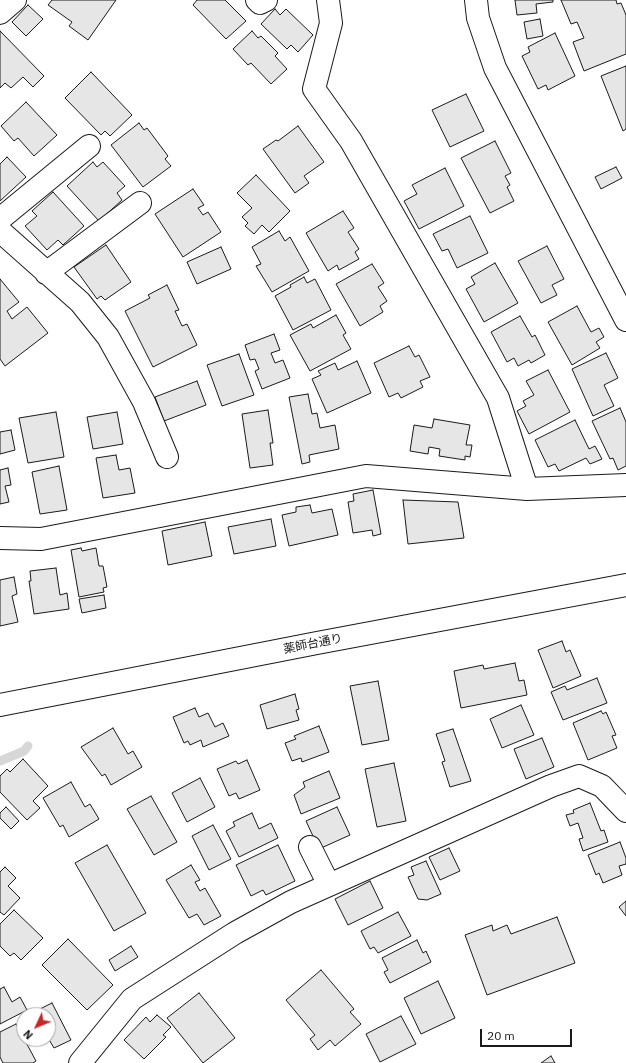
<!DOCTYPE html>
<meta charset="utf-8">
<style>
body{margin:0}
#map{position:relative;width:626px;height:1063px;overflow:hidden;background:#fff;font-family:"IBM Plex Sans",sans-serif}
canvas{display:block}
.north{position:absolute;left:16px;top:1007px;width:40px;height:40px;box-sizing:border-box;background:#fff;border:1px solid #a3a3a3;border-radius:50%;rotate:226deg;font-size:11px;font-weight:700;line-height:16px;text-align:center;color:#1a1a1a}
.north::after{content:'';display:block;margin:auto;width:14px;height:18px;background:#c62828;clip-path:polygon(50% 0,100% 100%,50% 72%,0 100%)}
.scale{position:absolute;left:480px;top:1029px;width:92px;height:18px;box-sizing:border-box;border:2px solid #1a1a1a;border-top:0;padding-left:5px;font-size:12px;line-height:14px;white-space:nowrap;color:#1a1a1a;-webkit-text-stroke:3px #fff;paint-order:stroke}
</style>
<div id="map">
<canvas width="626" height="1063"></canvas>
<div class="north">N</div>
<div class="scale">20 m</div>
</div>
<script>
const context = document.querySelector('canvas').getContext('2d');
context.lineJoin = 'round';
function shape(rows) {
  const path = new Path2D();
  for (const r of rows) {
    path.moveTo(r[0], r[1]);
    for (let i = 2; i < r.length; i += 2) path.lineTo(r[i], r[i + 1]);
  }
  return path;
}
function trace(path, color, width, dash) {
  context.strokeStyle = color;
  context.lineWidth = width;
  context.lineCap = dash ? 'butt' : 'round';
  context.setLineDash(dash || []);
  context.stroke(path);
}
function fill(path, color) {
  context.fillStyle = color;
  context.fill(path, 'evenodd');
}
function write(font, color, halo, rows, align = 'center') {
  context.font = font + ' "IBM Plex Sans","Noto Sans JP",sans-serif';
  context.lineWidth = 3;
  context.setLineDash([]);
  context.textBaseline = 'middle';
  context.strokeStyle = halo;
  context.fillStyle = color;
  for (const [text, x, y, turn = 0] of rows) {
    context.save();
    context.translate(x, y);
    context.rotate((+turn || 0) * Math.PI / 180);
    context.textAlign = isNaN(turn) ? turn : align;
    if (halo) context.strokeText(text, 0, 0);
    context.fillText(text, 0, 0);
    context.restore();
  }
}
const stream = shape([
 [0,761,24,751,28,746]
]);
const building = shape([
 [52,0,116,0,88,40,69,26,72,22,48,5,52,0],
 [197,0,225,0,246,21,226,39,193,5,197,0],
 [515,0,553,0,553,2,536,4,537,13,517,15,515,0],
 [561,0,616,0,617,4,621,3,626,15,626,54,584,71,573,42,584,38,577,22,571,24,561,0],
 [28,5,43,19,26,36,12,22,28,5],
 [275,9,280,15,286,9,313,35,298,52,291,45,287,49,261,24,275,9],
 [540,19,543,36,527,39,524,22,540,19],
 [0,31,44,76,33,87,23,77,11,88,5,83,0,88,0,31],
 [252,31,258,38,261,36,278,53,275,56,287,69,271,84,251,63,248,65,233,49,252,31],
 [555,33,575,76,548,90,546,85,538,89,522,56,530,52,528,47,555,33],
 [626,66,626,129,623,131,601,76,626,66],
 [91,72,132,115,110,136,105,131,101,135,65,98,91,72],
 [466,94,484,131,450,147,432,110,466,94],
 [26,102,57,135,34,156,18,138,14,141,1,126,26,102],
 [139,123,144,130,147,128,168,156,165,159,171,166,143,187,111,145,139,123],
 [298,126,324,162,304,176,309,183,295,193,263,149,276,140,278,141,298,126],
 [495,141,511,173,505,176,510,185,507,187,514,201,490,213,461,158,495,141],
 [7,157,26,177,0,201,0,164,7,157],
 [93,162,97,167,103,162,125,186,117,193,122,200,99,221,67,186,93,162],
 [616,167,622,178,601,189,595,177,616,167],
 [445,168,464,206,419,229,404,201,417,194,412,185,445,168],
 [256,175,290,211,269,232,262,225,254,234,245,226,248,223,242,217,252,208,237,193,256,175],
 [193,189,204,205,198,208,203,215,208,212,221,232,183,257,155,214,193,189],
 [53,192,84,226,63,245,58,240,47,250,25,226,37,216,32,211,53,192],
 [343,211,354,228,348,232,359,249,355,252,359,259,339,270,337,265,328,271,306,233,343,211],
 [470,216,488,253,457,268,448,249,442,251,433,234,470,216],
 [279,231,285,241,290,237,309,271,272,292,256,266,261,264,252,247,279,231],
 [106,245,131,282,105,300,101,296,97,299,74,267,106,245],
 [547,246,564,279,552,285,557,295,541,303,518,261,547,246],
 [221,247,231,269,197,284,187,262,221,247],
 [495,263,518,303,484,322,466,289,475,284,471,277,495,263],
 [372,264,384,283,378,287,387,301,380,306,383,312,360,326,336,284,372,264],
 [304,277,307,283,315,279,331,310,293,330,275,296,291,287,290,285,304,277],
 [0,279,19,302,7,311,12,319,27,307,48,333,5,366,0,359,0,279],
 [167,285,179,310,175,311,182,326,187,324,197,345,153,367,125,311,150,298,148,295,167,285],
 [577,306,591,332,599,328,604,337,596,342,600,348,572,365,548,322,577,306],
 [336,315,346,333,343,335,351,349,310,371,290,335,311,324,313,328,336,315],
 [520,316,532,337,535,335,545,355,531,363,529,360,518,366,514,358,507,362,491,332,520,316],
 [274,334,280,350,271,353,275,363,283,360,290,378,262,389,255,371,259,369,255,359,250,360,245,345,274,334],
 [409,346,415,357,419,355,430,377,420,381,423,387,401,398,398,393,389,397,374,363,409,346],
 [606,353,618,378,604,385,614,406,593,416,572,369,606,353],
 [239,354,254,395,222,406,207,365,239,354],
 [357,361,371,393,327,413,312,379,321,375,318,371,335,363,338,370,357,361],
 [548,370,570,412,529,434,517,411,526,406,523,401,534,395,526,381,548,370],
 [197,381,206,405,164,421,155,397,197,381],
 [308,394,312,414,317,413,320,428,335,425,339,449,309,455,310,462,302,464,289,397,308,394],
 [620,408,626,422,626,466,618,470,613,458,610,459,592,421,620,408],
 [268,410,273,443,270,443,273,465,250,468,242,414,268,410],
 [56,412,64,457,28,463,19,418,56,412],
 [117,412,123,444,93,449,87,417,117,412],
 [434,419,470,425,466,445,472,445,470,457,465,456,465,460,439,456,440,449,429,447,428,454,410,451,414,425,432,428,434,419],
 [575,420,589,449,595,446,602,459,590,464,586,458,559,471,555,464,548,467,535,440,575,420],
 [11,430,15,450,0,454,0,432,11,430],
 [116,455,119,470,130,468,135,493,103,498,96,458,116,455],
 [59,466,67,510,40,514,32,472,59,466],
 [8,468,11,485,5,486,9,502,0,504,0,470,8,468],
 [373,490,381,534,373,536,372,530,353,533,348,502,354,501,353,494,373,490],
 [403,500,458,502,464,538,408,544,403,500],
 [310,505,312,513,332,509,338,535,289,546,282,515,296,512,296,507,310,505],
 [271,519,276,546,234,554,228,527,271,519],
 [205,522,212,556,168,565,162,531,205,522],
 [81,548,82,551,96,548,99,566,103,566,107,587,103,588,104,592,79,597,71,550,81,548],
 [56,568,60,595,67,593,69,609,34,614,29,581,31,581,30,571,56,568],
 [14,577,17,594,12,596,18,622,0,626,0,580,14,577],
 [104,595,106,608,82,613,79,599,104,595],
 [562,641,566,652,570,650,581,676,553,688,538,650,562,641],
 [515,663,519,681,524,680,527,695,461,708,454,671,483,665,484,669,515,663],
 [597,678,607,703,563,720,551,692,565,686,567,690,597,678],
 [378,681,389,740,362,745,350,686,378,681],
 [295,694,299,709,296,710,299,720,267,729,260,705,295,694],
 [521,705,534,735,502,748,490,719,521,705],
 [195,708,199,717,208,713,215,727,223,723,229,736,203,747,201,740,190,745,188,741,184,743,173,717,195,708],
 [601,711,603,714,606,712,616,735,612,736,617,748,588,760,573,723,601,711],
 [319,726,329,752,302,762,301,758,292,761,285,743,296,739,294,736,319,726],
 [113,728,128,754,133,751,142,767,111,785,105,774,102,776,81,747,113,728],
 [453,729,471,781,450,787,442,762,445,761,436,734,453,729],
 [542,738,554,767,526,779,514,749,542,738],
 [23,759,48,786,33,801,40,808,27,820,0,792,0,776,7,769,10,772,23,759],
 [247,760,260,790,239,799,236,793,229,796,217,769,236,761,238,764,247,760],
 [394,763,406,821,377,827,365,769,394,763],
 [329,771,340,798,301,814,294,795,305,787,303,782,329,771],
 [200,778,215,807,187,822,172,793,200,778],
 [71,782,85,807,90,804,99,819,69,837,63,825,60,827,43,798,71,782],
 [151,796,177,842,154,855,127,809,151,796],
 [590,803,601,831,604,830,608,842,583,851,579,839,583,838,578,823,570,826,566,815,574,813,573,810,590,803],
 [6,807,19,821,11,829,0,818,0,813,6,807],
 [337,807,350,835,319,849,306,821,337,807],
 [252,813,259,829,271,823,278,838,239,857,226,831,235,826,233,822,252,813],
 [213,825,231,859,209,870,192,836,213,825],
 [620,842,626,858,626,864,619,866,622,875,603,883,599,873,596,875,588,855,620,842],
 [107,845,146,913,114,931,75,863,107,845],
 [278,845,295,881,266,895,263,890,251,896,236,865,278,845],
 [449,848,460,871,440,880,429,857,449,848],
 [426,861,441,894,427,900,418,899,408,877,414,875,411,867,426,861],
 [191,865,200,880,195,882,200,891,205,888,221,916,204,925,197,914,189,918,166,880,191,865],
 [5,867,16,878,8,886,20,898,4,915,0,912,0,872,5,867],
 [370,881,383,908,348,925,335,899,370,881],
 [626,901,626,916,619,907,626,901],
 [14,910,43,938,21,960,14,953,10,956,0,946,0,924,14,910],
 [398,912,411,936,378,953,374,947,370,949,361,931,398,912],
 [557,917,575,963,487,995,465,935,492,925,493,931,507,925,511,934,557,917],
 [68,939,113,985,87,1010,42,965,68,939],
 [417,940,423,953,426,951,431,962,390,983,384,972,388,970,382,958,417,940],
 [131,946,138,957,115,971,109,960,131,946],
 [321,970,354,1009,350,1012,361,1024,335,1046,330,1040,318,1050,310,1039,315,1035,286,1000,321,970],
 [438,981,455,1018,421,1034,404,998,438,981],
 [4,987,12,1002,20,997,27,1010,0,1024,0,989,4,987],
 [199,993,235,1038,203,1063,167,1018,199,993],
 [52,1003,71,1040,54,1048,48,1038,48,1015,28,1015,52,1003],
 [157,1015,171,1027,163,1035,166,1037,144,1059,124,1040,146,1017,150,1022,157,1015],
 [401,1016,416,1044,380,1062,366,1034,401,1016],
 [16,1024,36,1061,33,1063,3,1063,0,1057,0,1032,16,1024],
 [551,1056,555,1063,541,1063,551,1056]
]);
const minor = shape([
 [257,0,260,3,266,0],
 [328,0,331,23,314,89,351,141,498,398,527,489],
 [476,0,478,18,495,68,626,320],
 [0,13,15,0],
 [0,219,89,146],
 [0,231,80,302,108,337,144,402,167,457],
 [46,273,140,203],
 [0,538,41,539,366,476,527,489,626,485],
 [0,705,317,643,626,585],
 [310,847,329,885],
 [80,1063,132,999,235,933,291,902,551,786,579,776,602,786,626,811]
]);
const streetNames = [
 ["薬師台通り",313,644,-11]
];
trace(stream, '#d7d7d7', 9);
fill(building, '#e6e6e6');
trace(building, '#1a1a1a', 1);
trace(minor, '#1a1a1a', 24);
trace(minor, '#fff', 22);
write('12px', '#1a1a1a', '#fff', streetNames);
</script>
